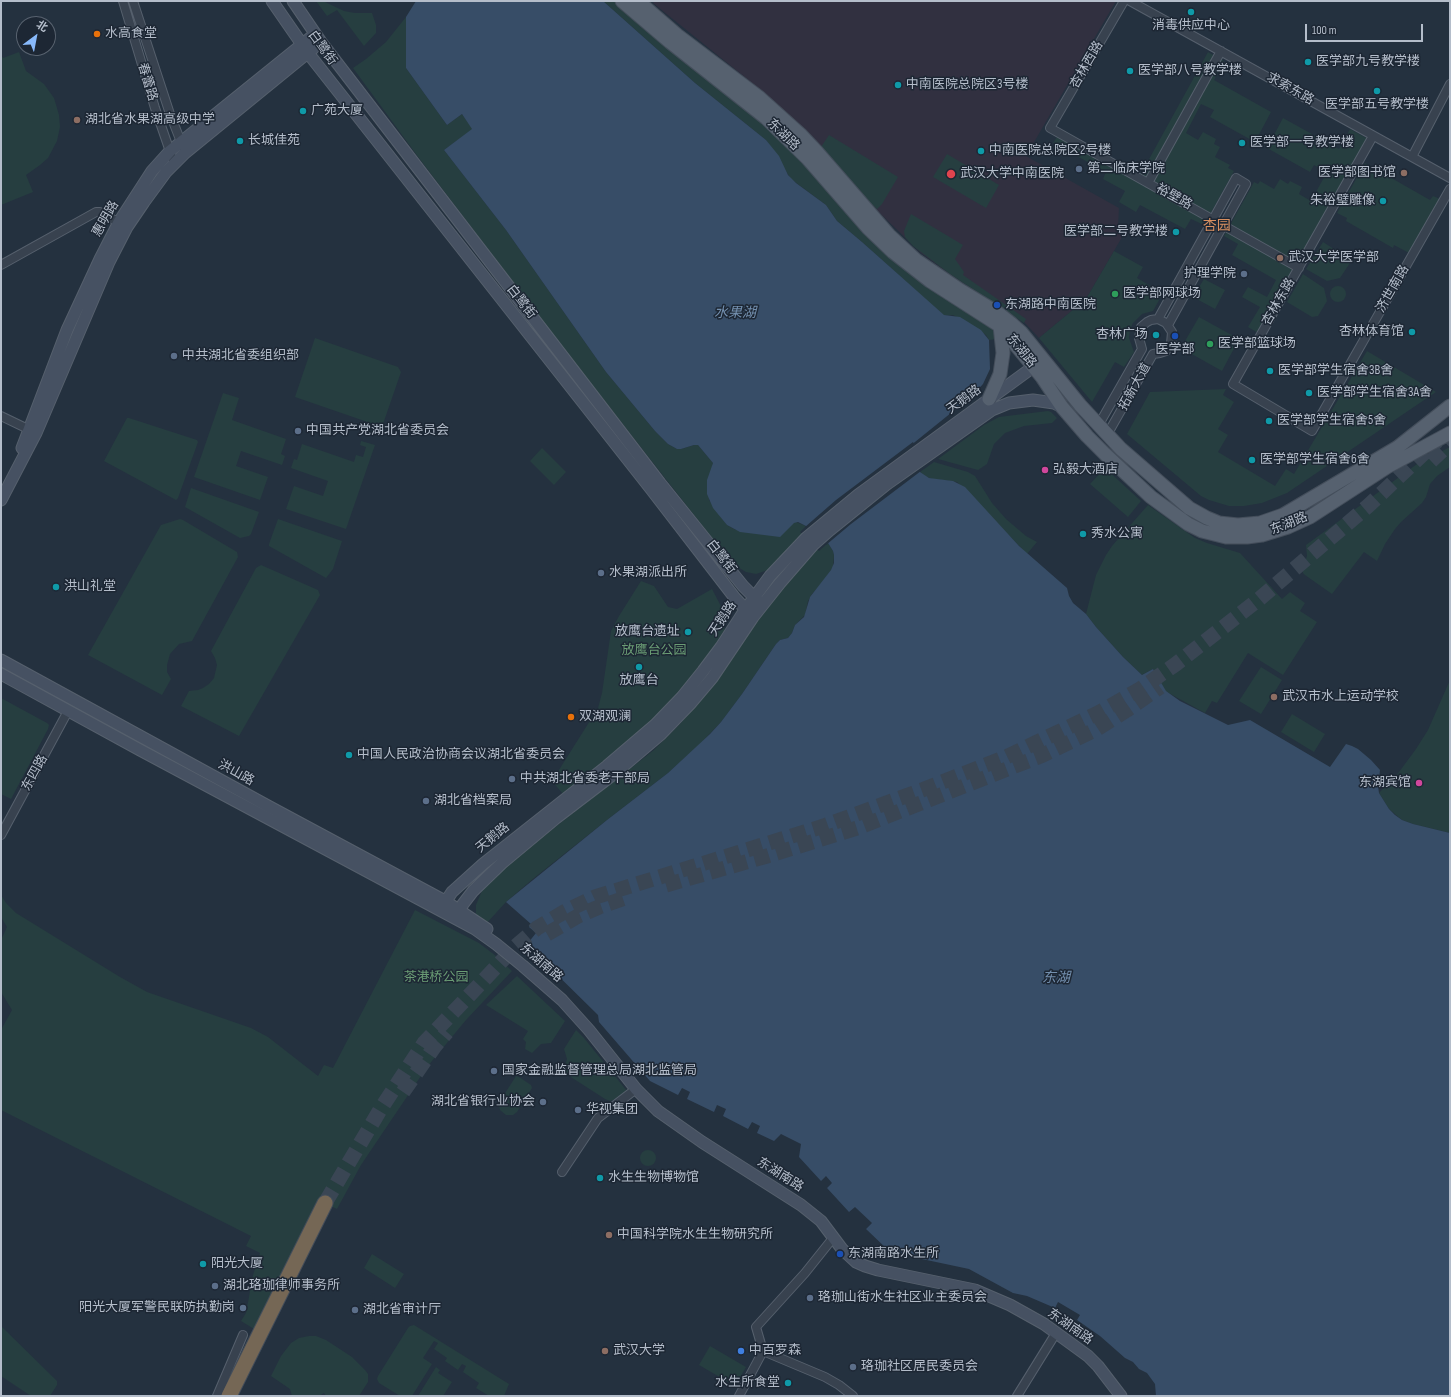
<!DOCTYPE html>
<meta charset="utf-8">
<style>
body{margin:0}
#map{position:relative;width:1451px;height:1397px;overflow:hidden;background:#24313f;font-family:"Sofia Sans Condensed","Noto Sans SC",sans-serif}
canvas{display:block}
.frame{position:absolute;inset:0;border:2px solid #b4bdca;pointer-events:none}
.north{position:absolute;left:16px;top:16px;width:40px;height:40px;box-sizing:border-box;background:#1d2734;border:1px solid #596370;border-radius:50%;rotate:32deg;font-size:11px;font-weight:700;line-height:16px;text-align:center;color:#b4bdca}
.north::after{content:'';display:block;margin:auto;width:14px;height:18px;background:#88b9fb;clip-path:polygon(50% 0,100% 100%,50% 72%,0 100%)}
.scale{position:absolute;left:1305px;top:24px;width:118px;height:18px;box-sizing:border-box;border:2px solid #b4bdca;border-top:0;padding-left:5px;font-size:12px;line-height:14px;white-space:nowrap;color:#b4bdca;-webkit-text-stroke:3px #1d2734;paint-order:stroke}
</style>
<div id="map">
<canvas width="1451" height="1397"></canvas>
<div class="frame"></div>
<div class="north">北</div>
<div class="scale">100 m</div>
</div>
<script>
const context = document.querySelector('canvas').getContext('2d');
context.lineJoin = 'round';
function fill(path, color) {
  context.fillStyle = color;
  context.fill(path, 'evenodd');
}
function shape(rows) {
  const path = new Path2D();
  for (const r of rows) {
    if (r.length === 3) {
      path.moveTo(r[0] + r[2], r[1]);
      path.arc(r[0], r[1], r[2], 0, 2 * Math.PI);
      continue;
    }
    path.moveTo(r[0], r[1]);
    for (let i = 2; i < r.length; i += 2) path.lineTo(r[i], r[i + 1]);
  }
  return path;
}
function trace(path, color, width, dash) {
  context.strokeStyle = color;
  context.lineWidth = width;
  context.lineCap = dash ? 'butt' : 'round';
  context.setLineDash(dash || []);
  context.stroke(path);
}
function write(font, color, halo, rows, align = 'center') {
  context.font = font + ' "Sofia Sans Condensed","Noto Sans SC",sans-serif';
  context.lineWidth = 3;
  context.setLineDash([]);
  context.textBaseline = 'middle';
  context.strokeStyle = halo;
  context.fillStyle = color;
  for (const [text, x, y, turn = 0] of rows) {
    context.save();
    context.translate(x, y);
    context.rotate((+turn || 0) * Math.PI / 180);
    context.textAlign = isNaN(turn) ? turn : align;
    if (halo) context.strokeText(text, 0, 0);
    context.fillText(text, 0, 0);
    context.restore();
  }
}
const medical = shape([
 [655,1,1116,1,1026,156,1119,208,1118,227,1125,232,1086,299,1039,338,1024,322,950,274,921,253,858,192,812,136,757,87,653,3]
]);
const green = shape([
 [316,1,323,1,344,11,355,13,372,13,376,25,376,33,364,46,337,10,327,16],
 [603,1,616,1,738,100,997,329,997,339,989,340,986,335,953,315,944,316,862,242,837,221,826,205,791,179,766,140,695,83],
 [406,17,406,68,447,125,462,114,473,129,444,150,506,230,606,372,655,431,668,444,677,449,681,449,694,445,698,445,713,463,709,500,727,525,736,530,796,522,806,526,800,532,804,536,768,570,756,574,746,572,736,566,727,557,556,339,416,154,353,68,366,59,386,42],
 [19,52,26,71,44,84,54,98,59,115,60,127,57,141,48,158,40,165,26,175,33,192,1,205,1,55,3,58],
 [1208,52,1224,61,1214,80,1271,112,1255,142,1210,117,1214,110,1201,104,1186,133,1198,140,1203,132,1216,139,1214,144,1220,147,1215,157,1230,165,1228,168,1234,171,1204,225,1191,219,1185,229,1140,205,1136,212,1119,202,1125,191,1103,179,1106,172,1053,143,1057,137,1137,181],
 [1283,118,1339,149,1350,129,1368,139,1258,333,1248,327,1260,307,1242,297,1248,287,1267,297,1276,280,1232,255,1238,244,1224,236,1254,182,1258,184,1260,181,1274,189,1280,179,1288,184,1290,181,1302,187,1299,194,1311,201,1327,172,1314,165,1310,172,1267,148],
 [829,135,898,177,882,204,877,209,858,192,821,147],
 [947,154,999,185,986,208,933,177],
 [1365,163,1430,200,1433,196,1440,199,1409,253,1394,245,1393,248,1346,221,1347,218,1337,213],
 [911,214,963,245,955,259,964,272,963,275,1026,319,1024,323,950,274,913,246,905,237,904,231],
 [1323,242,1348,258,1350,263,1340,278,1327,281,1306,269],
 [1114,251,1143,267,1137,278,1163,293,1153,311,1142,314,1133,323,1130,329,1129,338,1134,352,1124,367,1115,362,1092,402,1039,338,1086,299],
 [1303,274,1324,288,1327,301,1318,316,1312,317,1287,302],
 [1204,279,1225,290,1215,309,1193,297],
 [1338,294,8],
 [1199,317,1239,339,1222,371,1181,348],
 [315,338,398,367,401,372,382,427,295,397],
 [1367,351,1436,392,1287,493,1262,503,1244,506,1229,506,1209,500,1201,496,1127,434,1150,392,1226,389,1223,395,1234,402,1218,429,1228,435,1218,452,1275,486,1286,469,1294,474],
 [223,393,239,398,232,420,286,439,281,454,285,456,282,465,241,451,236,466,268,477,260,500,194,477],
 [1048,411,1051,412,1057,418,1052,423,1024,426,1005,433,994,444,987,464,978,470,938,459,984,425,999,417],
 [127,418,129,418,197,440,198,442,178,498,176,500,104,461],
 [361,441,375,445,346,529,286,509,294,486,323,496,328,481,291,468,294,459,297,460,302,444,354,462,356,455,363,457,366,447,360,445],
 [1450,447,1450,467,1437,476,1430,484,1426,497,1422,503,1401,522,1395,529,1385,544,1377,561,1364,552,1332,594,1305,575,1303,573,1303,567,1307,556,1306,545,1417,464],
 [542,448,566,472,554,485,530,461],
 [934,462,968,472,975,476,992,503,1006,519,1026,536,1037,542,1027,554,957,482,932,479,926,477,920,472],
 [1105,468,1141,501,1128,517,1090,484],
 [191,488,259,512,251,534,249,536,240,538,185,507],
 [1148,505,1195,538,1207,543,1240,553,1282,599,1290,592,1305,603,1300,611,1317,622,1283,675,1248,653,1217,703,1212,701,1205,713,1165,691,1153,669,1142,675,1123,657,1096,627,1086,614,1096,575,1106,555,1112,546],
 [180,519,183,520,237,552,238,557,192,641,179,644,170,654,167,665,167,672,171,679,162,695,88,655,161,525],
 [278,519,342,541,333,569,326,578,269,546,269,544],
 [828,543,833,551,834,555,833,567,824,581,812,594,808,601,805,615,795,625,792,633,788,638,780,640,776,644,742,694,721,722,698,746,668,773,607,820,534,878,506,902,485,925,479,920,476,914,476,905,484,886,504,867,654,750,680,724,715,682,749,632,778,591,816,548,819,551],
 [261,565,318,590,320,595,239,736,181,706,189,691,198,690,203,688,209,684,214,678,217,665,215,658,211,651,256,568],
 [641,581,654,586,668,607,677,609,712,589,725,614,726,621,724,631,713,649,695,674,663,710,635,736,563,794,552,781,598,708,602,693,611,631,619,616],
 [1261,667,1282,680,1261,714,1239,701],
 [1450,680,1450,833,1413,824,1402,820,1389,809,1379,793,1399,772,1416,749,1428,730],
 [1,698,47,723,49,725,48,729,11,799,1,794],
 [1292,714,1325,734,1314,752,1281,732],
 [1,895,6,903,16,913,120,977,147,992,251,1028,268,1037,318,1076,324,1065,333,1068,415,910,479,943,496,956,512,971,466,1020,427,1067,361,1165,337,1209,318,1200,254,1329,241,1321,246,1313,253,1275,260,1253,246,1246,251,1236,1,1110,1,1030,12,1010,1,992,1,940,7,927,1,917],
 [517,976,565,1021,551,1043,541,1044,532,1053,525,1049,526,1042,523,1039,528,1031,486,1005],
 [576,1030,584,1038,627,1091,613,1100,610,1101,605,1099,563,1072,567,1059,564,1049],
 [516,1076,519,1077,531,1085,532,1088,517,1112,513,1115,506,1115,500,1110,499,1106,500,1101],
 [648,1158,8],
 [372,1254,404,1274,395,1288,364,1268],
 [414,1325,509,1384,504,1396,489,1396,476,1388,479,1383,463,1372,466,1366,462,1364,458,1370,445,1361,447,1358,434,1349,438,1343,434,1341,423,1358,432,1364,412,1396,400,1396,379,1383,377,1379,378,1376,408,1328,410,1326],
 [1,1326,57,1381,57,1385,50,1396,31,1396,1,1376],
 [309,1336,316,1336,326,1340,352,1357,365,1370,368,1374,368,1382,359,1396,326,1396,324,1393,319,1396,292,1396,290,1389,271,1376,281,1356,291,1343,299,1338],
 [710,1346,746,1367,735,1386,699,1365],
 [436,1367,440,1370,438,1373,452,1382,443,1396,418,1396]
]);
const water = shape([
 [416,1,603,1,695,83,766,140,779,156,788,175,796,183,826,205,837,221,862,242,944,315,960,317,981,330,989,340,990,369,983,384,972,396,910,446,920,472,929,478,953,481,965,487,1019,546,1067,588,1069,596,1073,603,1086,614,1096,627,1123,657,1142,675,1153,669,1166,691,1180,701,1228,725,1250,720,1330,767,1346,744,1352,746,1358,749,1371,760,1380,770,1378,786,1379,793,1389,809,1395,815,1402,820,1413,824,1450,833,1450,1396,1156,1396,1155,1384,1147,1373,1139,1369,1133,1362,1125,1358,1100,1336,1077,1320,1080,1315,1058,1302,1055,1308,1027,1296,1013,1293,969,1269,903,1255,887,1249,866,1229,872,1223,855,1207,849,1212,827,1188,832,1183,826,1176,821,1181,799,1157,801,1144,781,1134,774,1141,757,1133,760,1126,752,1122,748,1129,723,1116,726,1109,717,1105,714,1112,687,1099,690,1092,682,1088,678,1095,650,1081,599,1022,598,1015,539,957,539,952,528,943,536,933,529,927,531,924,506,902,607,820,668,773,710,734,721,722,742,694,776,644,780,640,788,638,792,633,795,625,804,617,810,597,831,570,834,563,834,555,833,551,828,543,806,526,798,522,794,523,780,537,740,532,727,525,713,508,707,494,707,480,713,463,698,445,694,445,681,449,677,449,668,444,655,431,606,372,506,230,444,150,472,129,462,114,447,125,406,68,406,17]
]);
const pier = shape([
 [913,442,914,444,911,449,921,471,851,524,826,545,805,527,836,500]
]);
const highwayTunnel = shape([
 [1431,461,1450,443],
 [666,885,767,856,857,828,1043,755,1097,729,1127,710,1160,687],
 [547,934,578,916,599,907,628,897],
 [403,1092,435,1046,447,1032],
 [325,1203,380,1110,424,1043,516,946,537,928,564,912,595,897,824,826,922,790,1006,757,1098,713,1140,689,1176,664,1258,600,1368,506,1437,441]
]);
const street = shape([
 [123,1,155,108,174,163],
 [133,1,170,114,183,147],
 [1124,1,1050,128,1299,268],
 [1130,1,1450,178],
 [1373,136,1233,384,1312,431,1450,189],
 [1412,157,1450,84],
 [1148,183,1221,51],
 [1,265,96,212,100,212,123,225],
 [1158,319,1236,178,1246,184,1168,325],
 [1,416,28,429],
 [1098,426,1142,349,1139,338,1141,327,1147,322,1151,320,1158,319,1166,323,1172,332,1171,344,1166,351,1160,353,1153,354,1107,435],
 [1,835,68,711],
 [562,1172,598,1118,636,1089],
 [763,1351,825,1377,839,1385,853,1396],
 [217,1396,243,1335],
 [739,1396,763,1351,756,1327,805,1273,833,1238],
 [1017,1396,1056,1333]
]);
const secondary = shape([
 [272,1,308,53,651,489,735,598,750,614],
 [293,1,321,42,660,483,743,586,759,602],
 [22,448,67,330,100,259,119,222,152,171,170,151,315,34],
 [1,500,36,433,109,262,127,227,144,202,166,172,185,153,321,42],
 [1,660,268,806,445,901,487,929],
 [1,674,140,750,475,929,496,944,523,966,562,1000,589,1030,636,1089,658,1111,702,1142,801,1205,821,1221,842,1249,856,1262,865,1266,878,1270,975,1290,1010,1305,1044,1324,1088,1356,1098,1366,1121,1396],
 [440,910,452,892,483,864,607,766,655,725,682,697,703,671,721,647,745,610,770,576,806,538,858,495,1040,362],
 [455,918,463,904,473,891,502,863,556,818,615,773,661,734,690,704,712,678,753,617,780,583,813,545,830,530,887,484,992,410,1009,403,1033,400,1054,403,1062,407]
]);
const primary = shape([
 [622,1,670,42,766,118,808,159,868,228,893,252,930,281,1000,326,1042,377,1062,407,1087,436,1105,454,1151,497,1188,524,1202,531,1226,537,1247,537,1262,535,1288,527,1310,517,1387,467,1450,433],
 [638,1,677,35,760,98,800,134,817,152,889,235,916,260,960,290,998,313,1012,324,1021,332,1080,405,1121,449,1189,508,1207,518,1219,523,1238,525,1260,523,1283,515,1398,447,1450,406],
 [989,399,1000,374,1003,353,1000,326]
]);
const highway = shape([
 [229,1396,325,1203]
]);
const markers = [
 [1191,12,4,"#0f9aa8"],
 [97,34,4,"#e8710a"],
 [1308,62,4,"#0f9aa8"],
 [1130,71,4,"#0f9aa8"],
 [898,85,4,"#0f9aa8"],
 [1377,91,4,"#0f9aa8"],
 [303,111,4,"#0f9aa8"],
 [77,120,4,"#8d6e63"],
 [240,141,4,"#0f9aa8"],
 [1242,143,4,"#0f9aa8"],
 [981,151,4,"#0f9aa8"],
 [1079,169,4,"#5c6f8a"],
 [1404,173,4,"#8d6e63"],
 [951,174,5,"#e0444e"],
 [1383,201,4,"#0f9aa8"],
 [1176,232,4,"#0f9aa8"],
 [1280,258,4,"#8d6e63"],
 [1244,274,4,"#5c6f8a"],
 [1115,294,4,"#2e9e5b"],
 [997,305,4,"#1a4fb4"],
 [1412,332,4,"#0f9aa8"],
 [1156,335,4,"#0f9aa8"],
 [1175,336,4,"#1a4fb4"],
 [1210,344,4,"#2e9e5b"],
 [174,356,4,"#5c6f8a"],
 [1270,371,4,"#0f9aa8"],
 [1309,393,4,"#0f9aa8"],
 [1269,421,4,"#0f9aa8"],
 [298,431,4,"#5c6f8a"],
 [1252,460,4,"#0f9aa8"],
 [1045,470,4,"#d1479c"],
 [1083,534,4,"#0f9aa8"],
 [601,573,4,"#5c6f8a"],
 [56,587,4,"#0f9aa8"],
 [688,632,4,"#0f9aa8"],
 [639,667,4,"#0f9aa8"],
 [1274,697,4,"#8d6e63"],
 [571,717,4,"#e8710a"],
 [349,755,4,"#0f9aa8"],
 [512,779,4,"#5c6f8a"],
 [1419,783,4,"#d1479c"],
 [426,801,4,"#5c6f8a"],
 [494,1071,4,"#5c6f8a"],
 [543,1102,4,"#5c6f8a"],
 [578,1110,4,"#5c6f8a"],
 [600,1178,4,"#0f9aa8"],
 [609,1235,4,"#8d6e63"],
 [840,1254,4,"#1a4fb4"],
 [203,1264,4,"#0f9aa8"],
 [215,1286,4,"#5c6f8a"],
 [810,1298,4,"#5c6f8a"],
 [243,1308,4,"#5c6f8a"],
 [355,1310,4,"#5c6f8a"],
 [605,1351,4,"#8d6e63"],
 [741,1351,4,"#3f7fe0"],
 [853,1367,4,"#5c6f8a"],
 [788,1383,4,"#0f9aa8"]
];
const poiNames = [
 ["消毒供应中心",1191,26,"center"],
 ["水高食堂",105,34],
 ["医学部九号教学楼",1316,62],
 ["医学部八号教学楼",1138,71],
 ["中南医院总院区3号楼",906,85],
 ["医学部五号教学楼",1377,105,"center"],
 ["广苑大厦",311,111],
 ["湖北省水果湖高级中学",85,120],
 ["长城佳苑",248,141],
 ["医学部一号教学楼",1250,143],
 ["中南医院总院区2号楼",989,151],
 ["第二临床学院",1087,169],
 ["医学部图书馆",1396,173,"right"],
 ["武汉大学中南医院",960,174],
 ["朱裕璧雕像",1375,201,"right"],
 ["医学部二号教学楼",1168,232,"right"],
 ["武汉大学医学部",1288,258],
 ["护理学院",1236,274,"right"],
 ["医学部网球场",1123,294],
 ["东湖路中南医院",1005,305],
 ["杏林体育馆",1404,332,"right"],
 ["杏林广场",1148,335,"right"],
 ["医学部篮球场",1218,344],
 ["医学部",1175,350,"center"],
 ["中共湖北省委组织部",182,356],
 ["医学部学生宿舍3B舍",1278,371],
 ["医学部学生宿舍3A舍",1317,393],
 ["医学部学生宿舍5舍",1277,421],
 ["中国共产党湖北省委员会",306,431],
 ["医学部学生宿舍6舍",1260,460],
 ["弘毅大酒店",1053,470],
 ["秀水公寓",1091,534],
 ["水果湖派出所",609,573],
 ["洪山礼堂",64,587],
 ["放鹰台遗址",680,632,"right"],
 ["放鹰台",639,681,"center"],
 ["武汉市水上运动学校",1282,697],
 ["双湖观澜",579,717],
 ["中国人民政治协商会议湖北省委员会",357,755],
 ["中共湖北省委老干部局",520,779],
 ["东湖宾馆",1411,783,"right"],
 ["湖北省档案局",434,801],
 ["国家金融监督管理总局湖北监管局",502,1071],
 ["湖北省银行业协会",535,1102,"right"],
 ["华视集团",586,1110],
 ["水生生物博物馆",608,1178],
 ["中国科学院水生生物研究所",617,1235],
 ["东湖南路水生所",848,1254],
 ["阳光大厦",211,1264],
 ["湖北珞珈律师事务所",223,1286],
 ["珞珈山街水生社区业主委员会",818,1298],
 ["阳光大厦军警民联防执勤岗",235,1308,"right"],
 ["湖北省审计厅",363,1310],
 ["武汉大学",613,1351],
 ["中百罗森",749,1351],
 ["珞珈社区居民委员会",861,1367],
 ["水生所食堂",780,1383,"right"]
];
const streetNames = [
 ["白鹭街",322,48,54],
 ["杏林西路",1087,65,-60],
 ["春蕾路",147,82,73],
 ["求索东路",1290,89,29],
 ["东湖路",783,135,44],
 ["裕壁路",1174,197,29],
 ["惠明路",106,219,-60],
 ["济世南路",1393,289,-60],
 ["白鹭街",521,302,52],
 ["杏林东路",1279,302,-60],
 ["东湖路",1021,351,51],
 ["拓新大道",1135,387,-61],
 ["天鹅路",964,400,-36],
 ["东湖路",1289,524,-22],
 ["白鹭街",721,557,52],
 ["天鹅路",723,619,-57],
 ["东四路",35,773,-61],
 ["洪山路",236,773,29],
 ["天鹅路",493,838,-39],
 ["东湖南路",541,963,41],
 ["东湖南路",780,1175,32],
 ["东湖南路",1070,1327,35]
];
const parkNames = [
 ["放鹰台公园",654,651],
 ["茶港桥公园",436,978]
];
const neighbourhoodNames = [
 ["杏园",1217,226]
];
const waterNames = [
 ["水果湖",735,313],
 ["东湖",1056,978]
];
fill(medical, '#313040');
fill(green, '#263e40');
fill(water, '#374d67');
fill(pier, '#24313f');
trace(highwayTunnel, '#3a4654', 15, [15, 8]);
trace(street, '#56606d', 10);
trace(secondary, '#56606d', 13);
trace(primary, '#444e5b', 15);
trace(highway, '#434d5a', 17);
trace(street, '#38424f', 8);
trace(secondary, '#465162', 11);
trace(primary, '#56616f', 13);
trace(highway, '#756755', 15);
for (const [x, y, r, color] of markers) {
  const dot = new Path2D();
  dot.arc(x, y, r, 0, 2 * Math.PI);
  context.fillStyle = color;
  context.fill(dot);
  trace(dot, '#1d2734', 1.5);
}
write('13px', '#b4bdca', '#1d2734', poiNames, 'left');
write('13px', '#b4bdca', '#1d2734', streetNames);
write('13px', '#6a9c74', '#1d2734', parkNames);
write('14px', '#d89061', '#1d2734', neighbourhoodNames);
write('italic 14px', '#738fae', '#1d2734', waterNames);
</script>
